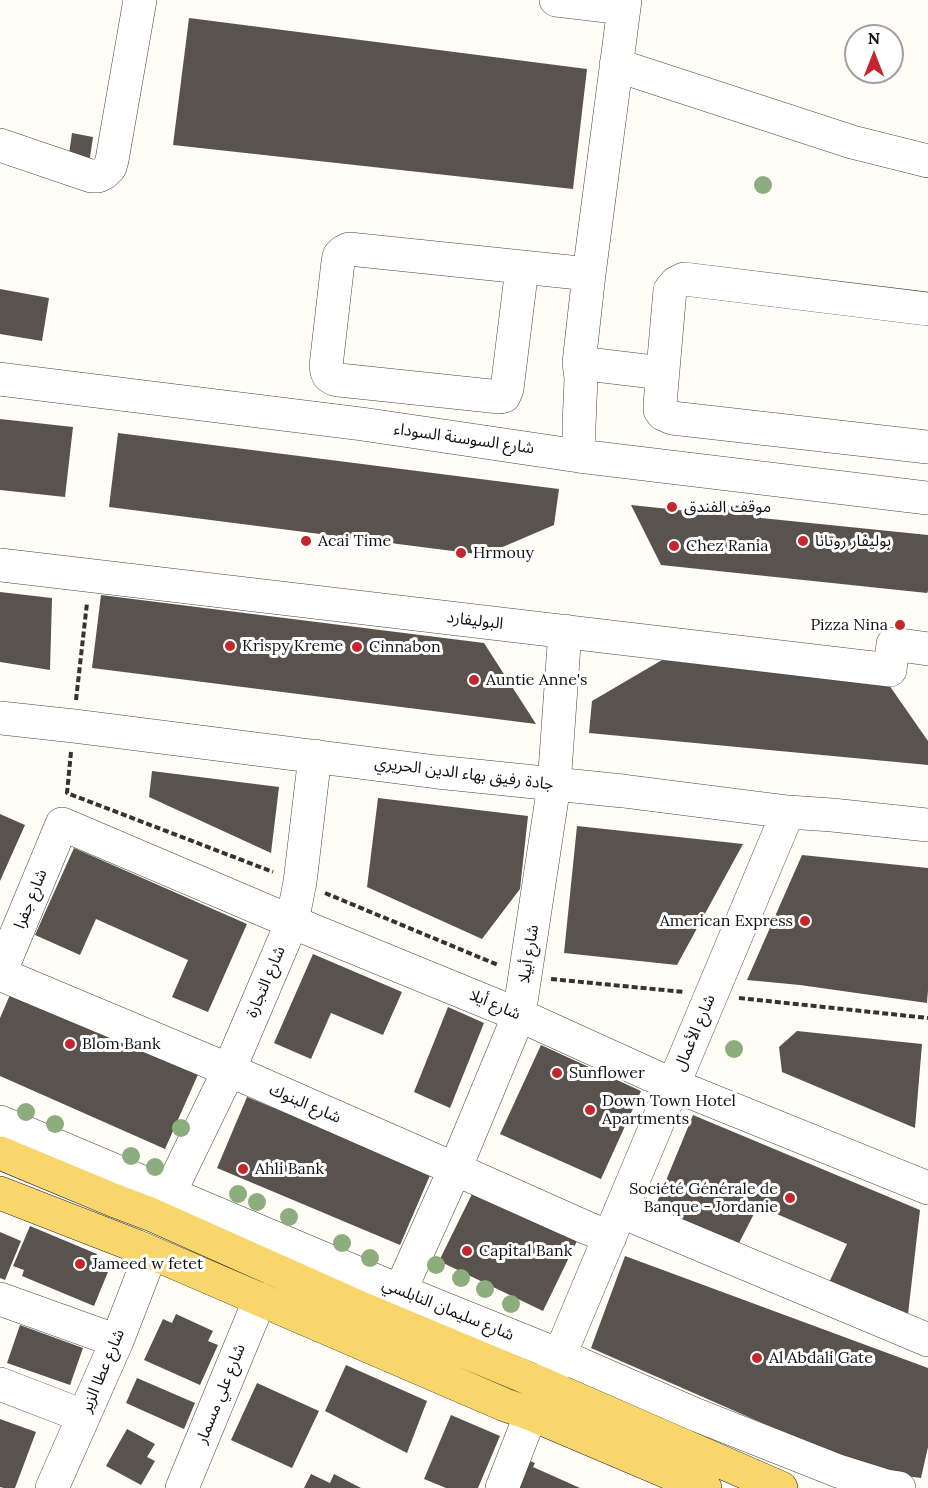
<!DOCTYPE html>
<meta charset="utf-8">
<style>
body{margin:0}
#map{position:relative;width:928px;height:1488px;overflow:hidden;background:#fffdf5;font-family:Lora,serif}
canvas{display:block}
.north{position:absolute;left:844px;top:24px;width:60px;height:60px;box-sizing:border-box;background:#fff;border:2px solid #a0a0a0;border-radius:50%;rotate:0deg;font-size:16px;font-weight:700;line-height:24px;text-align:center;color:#111}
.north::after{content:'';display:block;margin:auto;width:21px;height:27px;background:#c4262e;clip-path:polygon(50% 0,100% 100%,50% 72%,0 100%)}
</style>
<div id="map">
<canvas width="928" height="1488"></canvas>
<div class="north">N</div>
</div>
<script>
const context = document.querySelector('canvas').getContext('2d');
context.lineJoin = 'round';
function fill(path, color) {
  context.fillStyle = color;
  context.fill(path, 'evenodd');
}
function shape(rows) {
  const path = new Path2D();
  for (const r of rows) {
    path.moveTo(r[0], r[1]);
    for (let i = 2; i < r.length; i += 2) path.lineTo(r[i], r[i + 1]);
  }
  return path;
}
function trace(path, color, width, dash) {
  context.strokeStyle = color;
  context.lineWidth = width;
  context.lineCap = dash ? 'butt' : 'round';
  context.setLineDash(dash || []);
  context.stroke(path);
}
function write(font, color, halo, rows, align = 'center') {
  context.font = font + ' Lora,"Noto Sans Arabic",serif';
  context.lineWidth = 6;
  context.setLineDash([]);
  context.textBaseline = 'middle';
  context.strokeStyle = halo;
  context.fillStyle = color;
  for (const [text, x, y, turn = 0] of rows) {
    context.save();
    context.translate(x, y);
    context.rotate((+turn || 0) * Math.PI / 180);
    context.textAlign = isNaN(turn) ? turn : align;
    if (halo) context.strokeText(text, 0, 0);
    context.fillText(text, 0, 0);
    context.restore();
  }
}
const building = shape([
 [189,18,587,69,573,189,173,145],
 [72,133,93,137,89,164,68,161],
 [0,289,49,298,42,341,0,334],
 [0,419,73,427,65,497,0,490],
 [118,433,559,489,554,525,484,555,109,507],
 [631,505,726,515,727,505,760,507,761,518,928,535,928,591,927,593,661,565],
 [0,592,52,598,50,670,0,662],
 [101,595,484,643,536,724,92,668],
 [662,660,889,685,928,741,928,765,589,733,592,701],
 [152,771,279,787,271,853,149,797],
 [378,798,528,816,520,889,482,939,367,887],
 [0,814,25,825,0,881],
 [577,826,743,844,677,965,564,953],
 [74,848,247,924,208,1012,172,997,188,960,96,919,80,955,35,935],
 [802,855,928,868,928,990,927,1003,800,985,747,980],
 [313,954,402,992,383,1035,331,1013,311,1059,274,1043],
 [13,988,200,1070,165,1149,0,1076,0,1018],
 [448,1007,484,1023,450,1108,414,1092],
 [797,1031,922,1044,915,1128,782,1072,779,1047],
 [541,1045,641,1091,601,1179,500,1134],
 [247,1097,431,1173,400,1245,217,1168],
 [693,1115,920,1210,907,1323,826,1289,847,1244,758,1206,739,1243,653,1212],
 [473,1192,577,1241,543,1311,439,1261],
 [30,1226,97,1254,96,1256,104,1260,103,1264,110,1267,94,1306,22,1276,24,1270,13,1266],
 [0,1232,21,1241,5,1280,0,1278],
 [625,1256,928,1368,928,1447,921,1478,874,1472,591,1348],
 [176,1314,213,1331,208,1341,218,1345,200,1385,144,1360,163,1319,172,1323],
 [20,1325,83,1348,70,1385,7,1363],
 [346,1365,427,1401,407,1453,325,1411],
 [137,1378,195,1403,184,1429,126,1403],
 [257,1383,319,1411,292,1468,231,1440],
 [451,1415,500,1436,478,1488,446,1488,424,1479],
 [0,1419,36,1432,15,1488,4,1488,0,1487],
 [127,1429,155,1444,147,1457,155,1461,141,1485,106,1466],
 [522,1458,535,1463,533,1467,580,1488,511,1488],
 [311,1474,330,1483,334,1474,361,1488,304,1488]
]);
const path = shape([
 [76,700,87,603],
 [71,752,67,793,273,872],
 [325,893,498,965],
 [551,979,684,992],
 [739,998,928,1018]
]);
const minor = shape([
 [556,0,624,8],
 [616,65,852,142,928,161],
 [0,145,91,176,98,176,104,173,110,167,112,160,140,0],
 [522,268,507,389,504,396,500,397,339,380,334,379,329,376,327,372,326,366,338,262,339,256,343,252,349,249,589,274],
 [928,309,684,279,676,283,670,290,660,404,660,410,663,414,672,418,928,447],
 [579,363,662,373],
 [0,379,362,424,579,456,928,498],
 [579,456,579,426,581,378,579,363,589,274,625,0],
 [0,565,890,670,893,644,928,649],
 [0,718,74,726,437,772,623,791,788,812,832,815,928,825],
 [0,973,62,824,292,922,519,1015,673,1085,928,1188],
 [0,974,229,1070,455,1169,587,1228,610,1237],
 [0,1122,400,1291,559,1355,694,1414,838,1471,886,1486,899,1488],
 [169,1194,229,1070,292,922,300,882,315,756],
 [620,1211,928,1340],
 [400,1291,455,1169,519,1015,554,785,565,631],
 [0,1299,117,1341],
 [551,1376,788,812],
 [0,1384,83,1416],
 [52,1488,117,1341,151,1253],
 [182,1488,260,1299],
 [502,1488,531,1414]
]);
const major = shape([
 [0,1153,113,1200,150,1214,363,1309,547,1386,781,1488],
 [0,1193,136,1246,505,1405,531,1414,705,1488]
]);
const trees = [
 [763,185],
 [734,1049],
 [26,1112],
 [55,1124],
 [181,1128],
 [131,1156],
 [155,1167],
 [238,1194],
 [257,1202],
 [289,1217],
 [342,1243],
 [370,1258],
 [436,1265],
 [461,1278],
 [485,1289],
 [511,1304]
];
const markers = [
 [672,507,6,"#c4262e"],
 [306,541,6,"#c4262e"],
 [803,541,6,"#c4262e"],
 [674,546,6,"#c4262e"],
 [461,553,6,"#c4262e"],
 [900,625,6,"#c4262e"],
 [230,646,6,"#c4262e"],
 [357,647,6,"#c4262e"],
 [474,680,6,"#c4262e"],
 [805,921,6,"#c4262e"],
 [70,1044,6,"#c4262e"],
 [557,1073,6,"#c4262e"],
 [590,1110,6,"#c4262e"],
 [243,1169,6,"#c4262e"],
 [790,1198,6,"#c4262e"],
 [467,1251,6,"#c4262e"],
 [80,1264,6,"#c4262e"],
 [757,1358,6,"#c4262e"]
];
const streetNames = [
 ["شارع السوسنة السوداء",464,439,8],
 ["البوليفارد",475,621,7],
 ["جادة رفيق بهاء الدين الحريري",464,774,7],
 ["شارع جفرا",31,899,-68],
 ["شارع أبيلا",529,954,-81],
 ["شارع التجارة",266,982,-67],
 ["شارع أيلا",495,1005,23],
 ["شارع الأعمال",695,1033,-67],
 ["شارع البنوك",305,1104,23],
 ["شارع سليمان النابلسي",448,1310,22],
 ["شارع عطا الزير",103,1371,-67],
 ["شارع علي مسمار",221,1394,-68]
];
const poiNames = [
 ["موقف الفندق",684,507],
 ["Acai Time",318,541],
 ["بوليفار روتانا",815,541],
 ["Chez Rania",686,546],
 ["Hrmouy",473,553],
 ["Pizza Nina",888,625,"right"],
 ["Krispy Kreme",242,646],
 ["Cinnabon",369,647],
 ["Auntie Anne's",486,680],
 ["American Express",793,921,"right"],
 ["Blom Bank",82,1044],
 ["Sunflower",569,1073],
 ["Down Town Hotel",602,1101],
 ["Apartments",602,1119],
 ["Ahli Bank",255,1169],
 ["Société Générale de",778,1189,"right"],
 ["Banque - Jordanie",778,1207,"right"],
 ["Capital Bank",479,1251],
 ["Jameed w fetet",92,1264],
 ["Al Abdali Gate",769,1358]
];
fill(building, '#5a524d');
trace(minor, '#444', 34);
trace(major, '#222', 34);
trace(path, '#333', 4, [6, 3]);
trace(minor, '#fff', 33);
trace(major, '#f9d66b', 33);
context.fillStyle = '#8dad7f';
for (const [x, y] of trees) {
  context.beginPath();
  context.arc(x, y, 9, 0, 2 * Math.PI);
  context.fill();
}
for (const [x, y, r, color] of markers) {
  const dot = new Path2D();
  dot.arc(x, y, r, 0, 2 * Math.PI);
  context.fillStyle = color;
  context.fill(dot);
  trace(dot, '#fff', 2);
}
write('16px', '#111', '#fff', streetNames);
write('16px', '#111', '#fff', poiNames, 'left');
</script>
